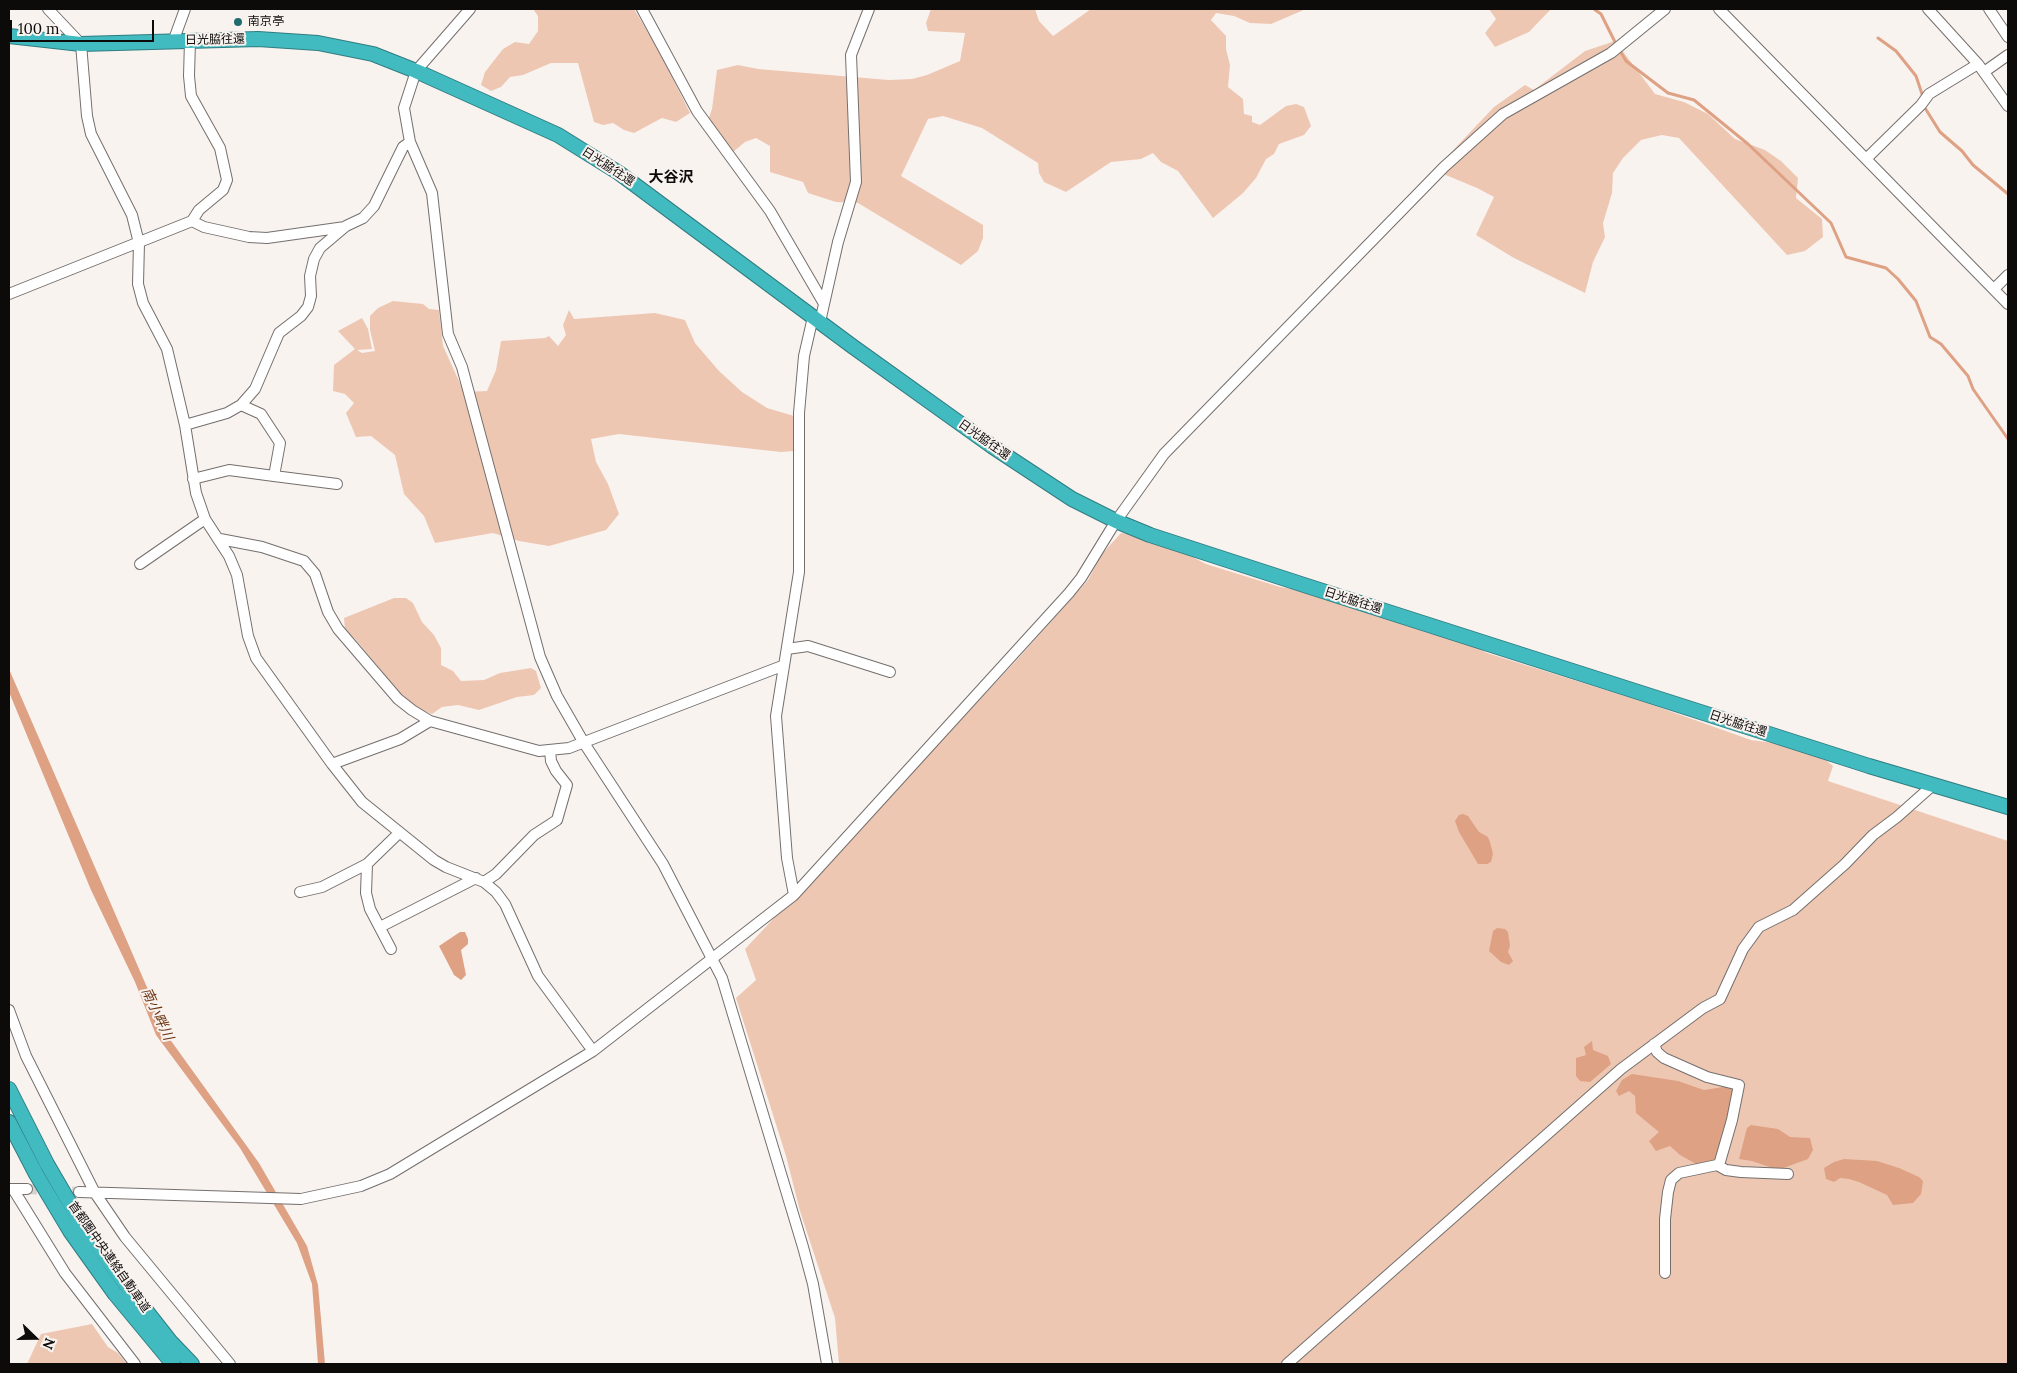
<!DOCTYPE html>
<meta charset="utf-8">
<style>
body{margin:0}
#map{position:relative;width:2017px;height:1373px;overflow:hidden;background:#f9f3f0;font-family:Lora,serif}
canvas{display:block}
.frame{position:absolute;inset:0;border:10px solid #0d0b0a;pointer-events:none}
.north{position:absolute;left:10px;top:1313px;width:50px;height:50px;-webkit-text-stroke:4px #f9f3f0;paint-order:stroke;rotate:112deg;font-size:14px;font-weight:700;line-height:20px;text-align:center;color:#0d0b0a}
.north::after{content:'';display:block;margin:auto;width:18px;height:22px;background:#0d0b0a;clip-path:polygon(50% 0,100% 100%,50% 72%,0 100%)}
.scale{position:absolute;left:10px;top:20px;width:144px;height:22px;box-sizing:border-box;border:2px solid #0d0b0a;border-top:0;padding-left:6px;font-size:15px;line-height:18px;white-space:nowrap;color:#0d0b0a;-webkit-text-stroke:4px #f9f3f0;paint-order:stroke}
</style>
<div id="map">
<canvas width="2017" height="1373"></canvas>
<div class="frame"></div>
<div class="north">N</div>
<div class="scale">100 m</div>
</div>
<script>
const context = document.querySelector('canvas').getContext('2d');
context.lineJoin = 'round';
function fill(path, color) {
  context.fillStyle = color;
  context.fill(path, 'evenodd');
}
function shape(rows) {
  const path = new Path2D();
  for (const r of rows) {
    path.moveTo(r[0], r[1]);
    for (let i = 2; i < r.length; i += 2) path.lineTo(r[i], r[i + 1]);
  }
  return path;
}
function trace(path, color, width, dash) {
  context.strokeStyle = color;
  context.lineWidth = width;
  context.lineCap = dash ? 'butt' : 'round';
  context.setLineDash(dash || []);
  context.stroke(path);
}
function write(font, color, halo, rows, align = 'center') {
  context.font = font + ' Lora,"Noto Sans JP",serif';
  context.lineWidth = 4;
  context.setLineDash([]);
  context.textBaseline = 'middle';
  context.strokeStyle = halo;
  context.fillStyle = color;
  for (const [text, x, y, turn = 0] of rows) {
    context.save();
    context.translate(x, y);
    context.rotate((+turn || 0) * Math.PI / 180);
    context.textAlign = isNaN(turn) ? turn : align;
    if (halo) context.strokeText(text, 0, 0);
    context.fillText(text, 0, 0);
    context.restore();
  }
}
const green = shape([
 [533,9,634,9,658,49,690,113,676,122,662,118,634,133,624,130,613,123,603,125,594,122,578,63,551,63,523,75,510,77,501,87,491,91,481,85,485,72,503,49,515,42,529,44,538,31,538,16],
 [931,9,1035,9,1039,21,1053,36,1091,9,1306,9,1271,24,1250,23,1234,16,1216,13,1211,20,1226,36,1226,49,1230,65,1228,87,1243,99,1244,114,1252,116,1252,122,1260,125,1286,106,1296,104,1304,107,1311,126,1304,135,1279,144,1274,154,1266,159,1256,178,1243,193,1213,218,1178,171,1161,162,1153,153,1141,159,1111,162,1066,192,1044,182,1039,173,1038,163,982,128,943,116,928,119,901,176,983,225,983,238,978,251,961,265,858,203,836,202,808,193,803,182,770,172,770,146,756,138,745,142,733,152,708,120,712,109,717,70,738,65,758,69,889,80,912,79,927,75,960,61,965,33,928,31,926,23],
 [1489,9,1551,9,1529,32,1495,47,1485,33,1496,19],
 [1615,41,1655,94,1684,102,1708,114,1735,139,1765,150,1781,161,1798,178,1796,198,1822,219,1823,237,1805,251,1787,255,1679,138,1662,135,1641,140,1623,158,1613,173,1612,193,1603,223,1605,237,1593,262,1585,293,1514,258,1476,235,1494,197,1477,188,1441,173,1441,163,1494,107,1525,85,1534,90,1585,51],
 [393,301,423,304,429,309,439,310,443,346,464,392,487,391,496,370,501,341,545,338,549,336,558,346,566,335,563,325,569,310,574,319,655,313,685,320,695,343,719,371,742,392,767,408,794,416,795,451,781,452,619,434,591,439,596,462,608,484,619,514,606,530,549,546,519,541,493,533,435,543,424,516,404,494,395,455,371,436,356,437,346,413,354,403,345,394,333,391,334,365,355,349,338,331,362,318,368,329,372,349,357,350,362,353,375,351,370,330,370,316,378,308],
 [1121,533,1136,535,1175,548,1206,564,1280,587,1303,591,1428,633,1469,643,1487,653,1647,703,1751,740,1773,743,1821,756,1833,766,1828,781,2008,841,2008,1364,839,1364,835,1318,800,1211,786,1156,736,998,756,980,745,949,1015,662,1088,580,1102,554],
 [394,598,406,598,413,603,422,622,434,635,441,648,441,665,453,671,461,681,484,680,500,673,531,668,536,671,541,688,534,695,517,697,479,710,458,705,442,707,432,714,417,708,401,694,356,640,345,630,344,618],
 [92,1324,108,1347,118,1353,127,1364,27,1364,41,1334]
]);
const water = shape([
 [9,669,169,1038,259,1163,307,1246,318,1285,325,1364,318,1364,312,1284,297,1243,240,1148,156,1035,135,982,91,890,9,692],
 [1463,814,1468,816,1479,832,1488,837,1490,842,1493,854,1491,862,1487,864,1478,864,1459,832,1455,821,1459,815],
 [1497,928,1505,929,1508,932,1510,946,1508,952,1513,961,1509,965,1501,962,1489,951,1493,931],
 [460,932,465,932,468,939,468,944,461,950,466,975,461,980,454,975,439,946],
 [1592,1041,1593,1050,1608,1056,1611,1064,1590,1082,1580,1081,1576,1076,1576,1058,1586,1055,1584,1047],
 [1632,1074,1678,1081,1704,1090,1723,1087,1738,1088,1720,1150,1712,1164,1696,1164,1680,1155,1670,1146,1656,1151,1649,1141,1659,1132,1636,1113,1635,1096,1629,1091,1619,1096,1616,1091,1622,1080],
 [1751,1125,1778,1129,1790,1137,1810,1138,1813,1150,1808,1159,1778,1170,1752,1161,1739,1159,1747,1128],
 [1844,1159,1877,1161,1899,1168,1919,1177,1923,1181,1921,1194,1913,1203,1893,1205,1887,1195,1859,1182,1849,1179,1840,1178,1834,1182,1826,1179,1824,1168,1834,1162]
]);
const stream = shape([
 [1594,9,1601,14,1617,46],
 [1878,38,1896,51,1916,76,1923,97],
 [1619,49,1626,61,1668,93,1694,100,1748,144,1831,223,1846,257,1886,268,1898,279,1916,301,1930,337,1941,344,1968,376,1973,389,2008,439],
 [1925,108,1940,132,1962,151,1973,165,2008,194]
]);
const minorTunnel = shape([
 [27,1189,79,1192]
]);
const minor = shape([
 [48,9,81,44,87,116,91,134,132,215,139,243,138,284,143,303,167,349,185,425,196,493,205,519,229,556,237,575,248,636,256,658,332,764,362,802,434,860,446,867,484,882,496,892,505,904,538,976,593,1051],
 [470,9,416,71,404,108,410,142,432,193,448,334,462,367,540,657,557,696,584,743,663,864,722,978,803,1247,813,1284,827,1364],
 [642,9,697,111,770,211,823,302],
 [1719,9,2008,304],
 [1928,9,1978,64,2008,106],
 [1989,9,2008,37],
 [190,41,189,76,191,96,220,148,227,180,223,190,199,210,192,221],
 [173,42,185,9],
 [1984,72,2008,55],
 [1866,159,1921,105,1929,94,1978,64],
 [1994,289,2008,275],
 [9,294,192,221,204,227,249,237,267,238,345,227],
 [820,322,838,242,856,182,851,55,869,9],
 [185,425,227,413,241,405,255,389,279,333,301,316,308,307,311,296,310,276,314,259,320,248,346,226,363,218,374,206,403,147,410,142],
 [274,476,337,484],
 [193,479,229,470,274,476,280,443,261,414,241,405],
 [220,539,262,547,304,561,315,574,328,612,338,629,398,699,412,710,430,721,539,751,569,748,782,666],
 [140,564,205,519],
 [787,649,808,646,890,672],
 [332,764,400,739,430,721],
 [367,864,366,893,370,909,391,949],
 [484,882,496,874,534,835,557,820,567,785,556,771,551,761,550,750],
 [300,892,322,887,367,864,398,834],
 [794,895,787,858,776,716,799,572,799,413,804,356,813,317],
 [380,927,476,878],
 [9,1010,26,1056,95,1193,125,1237,230,1364],
 [1654,1044,1657,1052,1664,1058,1707,1077,1739,1085,1732,1120,1719,1165],
 [10,1189,27,1189],
 [13,1189,65,1273,135,1364],
 [79,1192,301,1199,361,1186,390,1174,593,1051,794,895,1069,593,1081,578,1116,521,1164,454,1444,167,1503,114,1611,53,1665,9],
 [1665,1273,1665,1219,1668,1192,1671,1180,1679,1173,1717,1165,1726,1170,1741,1172,1788,1174],
 [1287,1364,1621,1069,1703,1008,1720,999,1743,949,1759,927,1793,910,1845,864,1873,835,1897,817,1933,785]
]);
const highway = shape([
 [9,36,81,44,258,39,318,43,373,54,416,71,558,135,619,173,852,346,993,447,1072,499,1116,521,1150,535,1304,585,1869,766,2008,807],
 [9,1089,47,1164,82,1224,126,1285,170,1341,192,1364],
 [9,1122,36,1174,70,1231,115,1294,173,1364]
]);
const markers = [
 [238,22,5,"#206c6f"]
];
const poiNames = [
 ["南京亭",248,22]
];
const streetNames = [
 ["日光脇往還",215,40,-1],
 ["日光脇往還",608,167,33],
 ["日光脇往還",984,440,35],
 ["日光脇往還",1353,601,18],
 ["日光脇往還",1738,724,18],
 ["首都圏中央連絡自動車道",109,1257,55]
];
const waterNames = [
 ["南小畔川",157,1014,65]
];
const quarterNames = [
 ["大谷沢",671,178]
];
fill(green, '#eec7b3');
fill(water, '#dea183');
trace(stream, '#dea183', 3);
trace(minorTunnel, '#d6d0ce', 10, [10, 5]);
trace(minor, '#746f6d', 12);
trace(highway, '#2f7d80', 16);
trace(minor, '#fff', 10);
trace(highway, '#42bbc0', 14);
for (const [x, y, r, color] of markers) {
  const dot = new Path2D();
  dot.arc(x, y, r, 0, 2 * Math.PI);
  context.fillStyle = color;
  context.fill(dot);
  trace(dot, '#f9f3f0', 2);
}
write('12px', '#0d0b0a', '#f9f3f0', poiNames, 'left');
write('12px', '#0d0b0a', '#f9f3f0', streetNames);
write('italic 14px', '#6c3413', '#f9f3f0', waterNames);
write('bold 15px', '#0d0b0a', '#f9f3f0', quarterNames);
</script>
